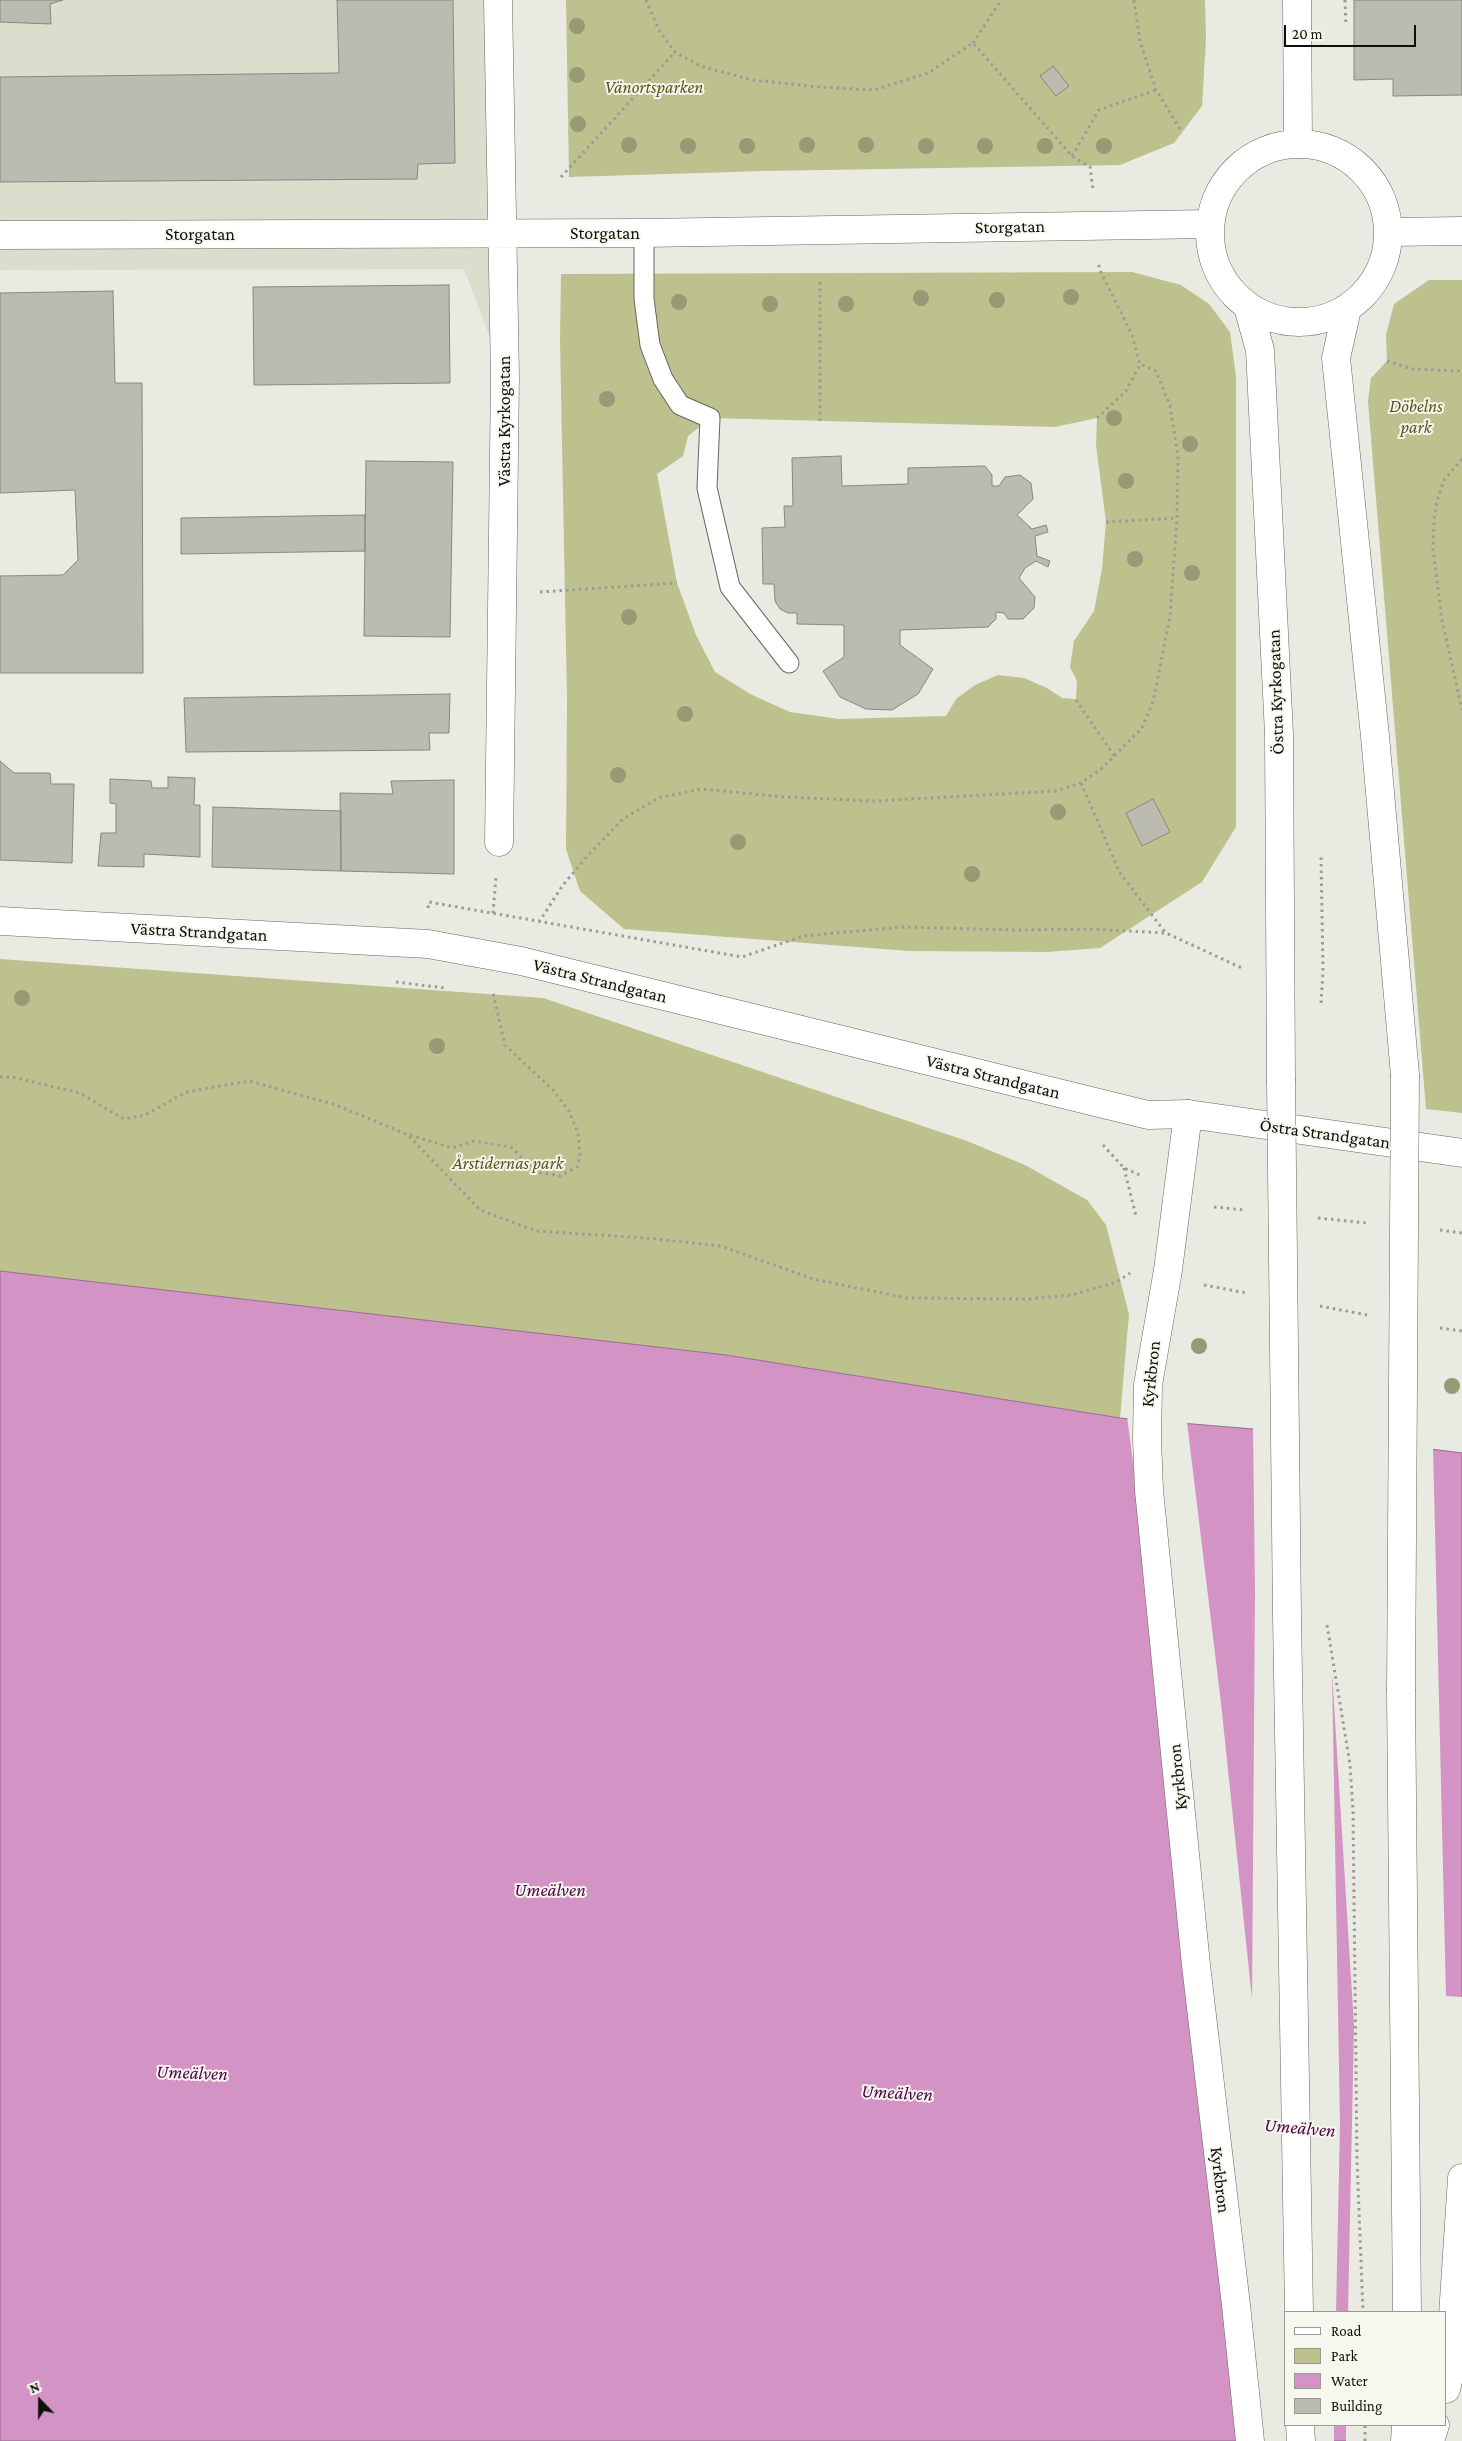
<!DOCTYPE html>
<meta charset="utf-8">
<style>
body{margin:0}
#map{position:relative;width:1462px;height:2441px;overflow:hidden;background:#e9eae1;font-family:"Crimson Pro",serif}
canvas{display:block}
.legend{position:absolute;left:1284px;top:2311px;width:162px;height:115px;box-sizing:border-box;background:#f6f7ee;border:1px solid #9a9a94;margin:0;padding:6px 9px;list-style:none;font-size:15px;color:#0f0f0c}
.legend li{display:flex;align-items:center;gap:10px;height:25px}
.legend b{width:25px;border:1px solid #9a9a94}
.north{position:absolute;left:15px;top:2376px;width:50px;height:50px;-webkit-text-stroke:4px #f6f7ee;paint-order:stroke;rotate:338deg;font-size:14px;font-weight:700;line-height:20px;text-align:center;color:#0f0f0c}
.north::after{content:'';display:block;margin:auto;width:18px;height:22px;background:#0f0f0c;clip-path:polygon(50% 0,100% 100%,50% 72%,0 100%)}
.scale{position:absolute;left:1284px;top:25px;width:132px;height:22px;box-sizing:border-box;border:2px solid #0f0f0c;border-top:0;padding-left:6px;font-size:15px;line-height:18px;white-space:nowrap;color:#0f0f0c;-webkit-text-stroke:4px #f6f7ee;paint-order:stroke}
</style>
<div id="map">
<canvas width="1462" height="2441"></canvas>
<ul class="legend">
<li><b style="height:6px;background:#fff"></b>Road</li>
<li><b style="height:14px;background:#bdc18d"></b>Park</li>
<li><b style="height:14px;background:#d493c5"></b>Water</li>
<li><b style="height:14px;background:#bbbbb2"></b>Building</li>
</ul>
<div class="north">N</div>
<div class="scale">20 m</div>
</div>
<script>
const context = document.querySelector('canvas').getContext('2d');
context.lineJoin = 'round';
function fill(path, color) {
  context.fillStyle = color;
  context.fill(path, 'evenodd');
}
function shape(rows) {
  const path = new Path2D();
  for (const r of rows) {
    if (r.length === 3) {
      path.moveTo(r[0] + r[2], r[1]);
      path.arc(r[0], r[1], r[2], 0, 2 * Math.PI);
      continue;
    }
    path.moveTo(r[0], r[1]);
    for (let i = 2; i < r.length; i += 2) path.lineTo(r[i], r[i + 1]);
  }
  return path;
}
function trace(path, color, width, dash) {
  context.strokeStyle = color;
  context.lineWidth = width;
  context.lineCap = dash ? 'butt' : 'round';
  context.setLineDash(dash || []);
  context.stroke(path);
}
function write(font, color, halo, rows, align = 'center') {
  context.font = font + ' "Crimson Pro",serif';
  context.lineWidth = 4;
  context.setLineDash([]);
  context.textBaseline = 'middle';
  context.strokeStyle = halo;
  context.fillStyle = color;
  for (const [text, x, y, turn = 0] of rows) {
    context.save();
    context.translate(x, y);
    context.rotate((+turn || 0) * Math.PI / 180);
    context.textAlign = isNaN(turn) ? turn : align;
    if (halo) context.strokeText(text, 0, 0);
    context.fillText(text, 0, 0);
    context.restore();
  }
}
const built = shape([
 [0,0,498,0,505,377,464,269,0,270]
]);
const green = shape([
 [566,0,1205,0,1206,39,1202,106,1174,143,1120,165,764,171,569,177],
 [1132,272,1181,285,1209,304,1230,332,1236,376,1236,827,1202,882,1100,948,1047,952,909,951,624,929,580,891,566,849,567,699,560,340,561,274],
 [711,418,1055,427,1097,418,1096,445,1106,522,1102,569,1094,611,1074,641,1070,667,1077,681,1076,699,1062,698,1047,688,1024,678,998,675,975,685,956,699,946,716,839,719,790,712,752,695,715,672,696,635,677,583,657,474,683,456,688,436],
 [1429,280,1462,280,1462,1113,1426,1109,1368,401,1371,378,1387,361,1386,335,1394,304],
 [0,959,543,998,967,1141,1025,1165,1087,1200,1106,1225,1129,1314,1120,1418,726,1355,0,1271]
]);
const water = shape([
 [0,1271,726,1355,1120,1418,1314,1434,1462,1453,1462,2441,0,2441,0,1271],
 [1286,2312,1446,2312,1446,2425,1286,2425,1286,2312]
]);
const pier = shape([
 [1127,1416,1187,1422,1221,1703,1252,1999,1255,1593,1253,1427,1315,1432,1433,1446,1446,1996,1462,1997,1462,2441,1346,2441,1346,2425,1446,2425,1446,2312,1348,2312,1354,2026,1332,1672,1340,2124,1336,2312,1286,2312,1286,2425,1334,2425,1334,2441,1242,2441,1171,1756]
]);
const building = shape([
 [0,0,63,0,50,4,51,24,0,22,0,0],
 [337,0,453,0,455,163,418,164,417,179,0,182,0,77,339,73,337,0],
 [1354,0,1462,0,1462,95,1393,96,1393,79,1354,80,1354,0],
 [1053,66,1069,86,1056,96,1040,76,1053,66],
 [449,285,450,383,254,385,253,287,449,285],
 [113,291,115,383,142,383,143,673,0,673,0,576,63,575,78,560,75,490,0,493,0,293,113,291],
 [841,456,842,486,908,484,908,468,985,466,992,475,992,486,999,486,1005,477,1020,475,1031,483,1033,499,1017,515,1032,529,1046,525,1048,532,1035,536,1037,556,1050,561,1048,567,1036,561,1025,568,1019,578,1035,597,1034,608,1023,619,1008,619,1004,613,996,612,996,619,988,627,900,630,900,645,933,669,918,694,892,710,866,709,840,697,823,671,844,657,844,625,797,624,797,613,788,613,780,609,775,601,774,584,763,584,762,528,785,527,784,506,793,506,792,458,841,456],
 [366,461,453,462,450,637,364,636,366,461],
 [365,515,365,551,181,554,181,518,365,515],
 [450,694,449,733,429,733,430,750,186,752,184,698,450,694],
 [0,761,14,773,50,773,51,784,74,784,72,863,0,860,0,761],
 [168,777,195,778,194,805,200,805,200,857,144,854,144,867,98,866,101,833,116,833,116,804,110,803,110,779,151,781,152,788,168,788,168,777],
 [454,780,454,874,341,871,340,793,393,794,391,781,454,780],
 [1153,799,1170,832,1142,846,1126,813,1153,799],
 [213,807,341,811,341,871,212,867,213,807]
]);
const path = shape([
 [646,0,660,32,675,52,700,66,753,80,819,87,874,90,928,73,973,43,1072,156,1090,167,1093,189],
 [1134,0,1140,41,1156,90,1182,132],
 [1345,0,1346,26],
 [973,43,1001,0],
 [1072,156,1099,110,1156,90],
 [561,177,675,52],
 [820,282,820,422],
 [1387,361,1412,369,1462,371],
 [1097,418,1126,391,1140,364],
 [1462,459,1444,480,1437,501,1434,519,1433,550,1442,620,1462,710],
 [1106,522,1177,518],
 [540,592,677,583],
 [1076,700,1115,757],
 [1081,783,1120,873,1165,932],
 [428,908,429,902,742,957,803,936,903,927,1015,930,1090,929,1166,933,1242,968],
 [493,913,496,877],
 [539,922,563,885,591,852,623,819,658,798,701,789,785,797,875,801,1056,791,1081,783,1101,769,1142,728,1153,702,1170,616,1177,518,1178,456,1170,406,1156,371,1140,364,1132,335,1099,268,1099,262],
 [396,982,445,988],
 [1321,1003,1323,971,1321,857],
 [0,1077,12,1077,80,1093,124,1119,145,1115,186,1092,249,1081,336,1105,408,1135,480,1210,536,1231,646,1238,721,1246,813,1279,907,1298,1028,1299,1072,1295,1117,1282,1130,1273],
 [410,1135,452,1148,474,1141,511,1147,537,1172,560,1176,577,1167,580,1154,578,1133,569,1111,553,1090,505,1045,493,993],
 [1103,1145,1124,1168,1142,1176],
 [1124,1168,1136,1216],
 [1214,1207,1245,1210],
 [1318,1218,1367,1223],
 [1440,1230,1462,1233],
 [1204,1285,1247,1293],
 [1320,1306,1367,1315],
 [1440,1328,1462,1331],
 [1365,2441,1365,2425]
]);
const service = shape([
 [644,233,644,299,650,345,663,379,680,405,710,418,707,488,730,587,789,663]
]);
const minor = shape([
 [498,0,505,377,499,842],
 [1389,232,1462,231],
 [0,235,644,233,1210,224],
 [0,921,428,944,521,961,1148,1115,1188,1114]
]);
const tertiary = shape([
 [1297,0,1298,143],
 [1299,233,89],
 [1248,307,1260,350,1279,734,1281,1079],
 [1347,309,1336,358,1375,736,1405,1075],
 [1401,1692,1407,2312],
 [1446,2389,1449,2377,1462,2178],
 [1300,2425,1301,2441],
 [1250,2441,1236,2305,1196,1965,1149,1490,1147,1439,1148,1385,1168,1270,1188,1114,1462,1153],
 [1405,2441,1406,2425],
 [1430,2441,1435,2425]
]);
const pathBridge = shape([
 [1327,1625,1350,1764,1353,1811,1357,2160,1363,2312]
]);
const tertiaryBridge = shape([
 [1281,1079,1287,1616,1299,2312],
 [1401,1692,1405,1075]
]);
const trees = [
 [577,26],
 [577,75],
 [578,124],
 [629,145],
 [807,145],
 [866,145],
 [688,146],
 [747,146],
 [926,146],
 [985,146],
 [1045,146],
 [1104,146],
 [1071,297],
 [921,298],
 [997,300],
 [679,302],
 [770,304],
 [846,304],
 [607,399],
 [1114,418],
 [1190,444],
 [1126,481],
 [1135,559],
 [1192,573],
 [629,617],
 [685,714],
 [618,775],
 [1058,812],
 [738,842],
 [972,874],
 [22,998],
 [437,1046],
 [1199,1346],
 [1452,1386]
];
const parkNames = [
 ["Vänortsparken",654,87],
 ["Döbelns",1416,406],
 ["park",1416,427],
 ["Årstidernas park",508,1163]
];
const streetNames = [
 ["Storgatan",1010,227,-1],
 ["Storgatan",605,233],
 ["Storgatan",200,234],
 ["Västra Kyrkogatan",504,421,-90],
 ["Östra Kyrkogatan",1276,692,-92],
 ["Västra Strandgatan",199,932,3],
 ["Västra Strandgatan",600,981,14],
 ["Västra Strandgatan",993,1077,14],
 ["Östra Strandgatan",1325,1134,8],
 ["Kyrkbron",1151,1374,-84],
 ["Kyrkbron",1178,1777,-96],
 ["Kyrkbron",1220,2180,83]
];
const waterNames = [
 ["Umeälven",550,1890],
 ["Umeälven",192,2073,2],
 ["Umeälven",897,2093,3],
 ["Umeälven",1300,2128,5]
];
fill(built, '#dcddcd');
fill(green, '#bdc18d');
fill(water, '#d493c5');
trace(water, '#996b8e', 1);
fill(pier, '#e9eae1');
fill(building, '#bbbbb2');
trace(building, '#87887f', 1);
trace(service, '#65665e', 21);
trace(minor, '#65665e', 29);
trace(tertiary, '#65665e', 29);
trace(path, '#9b9c95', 3, [2.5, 4]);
trace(service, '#fff', 19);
trace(minor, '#fff', 28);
trace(tertiary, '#fff', 28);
trace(tertiaryBridge, '#65665e', 29, []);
trace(pathBridge, '#9b9c95', 3, [2.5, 4]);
trace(tertiaryBridge, '#fff', 28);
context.fillStyle = '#989975';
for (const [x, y] of trees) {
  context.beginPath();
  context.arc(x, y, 8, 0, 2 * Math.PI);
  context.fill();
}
write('italic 18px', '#55571d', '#f6f7ee', parkNames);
write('18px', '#0f0f0c', '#f6f7ee', streetNames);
write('italic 19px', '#510147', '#f6f7ee', waterNames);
</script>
